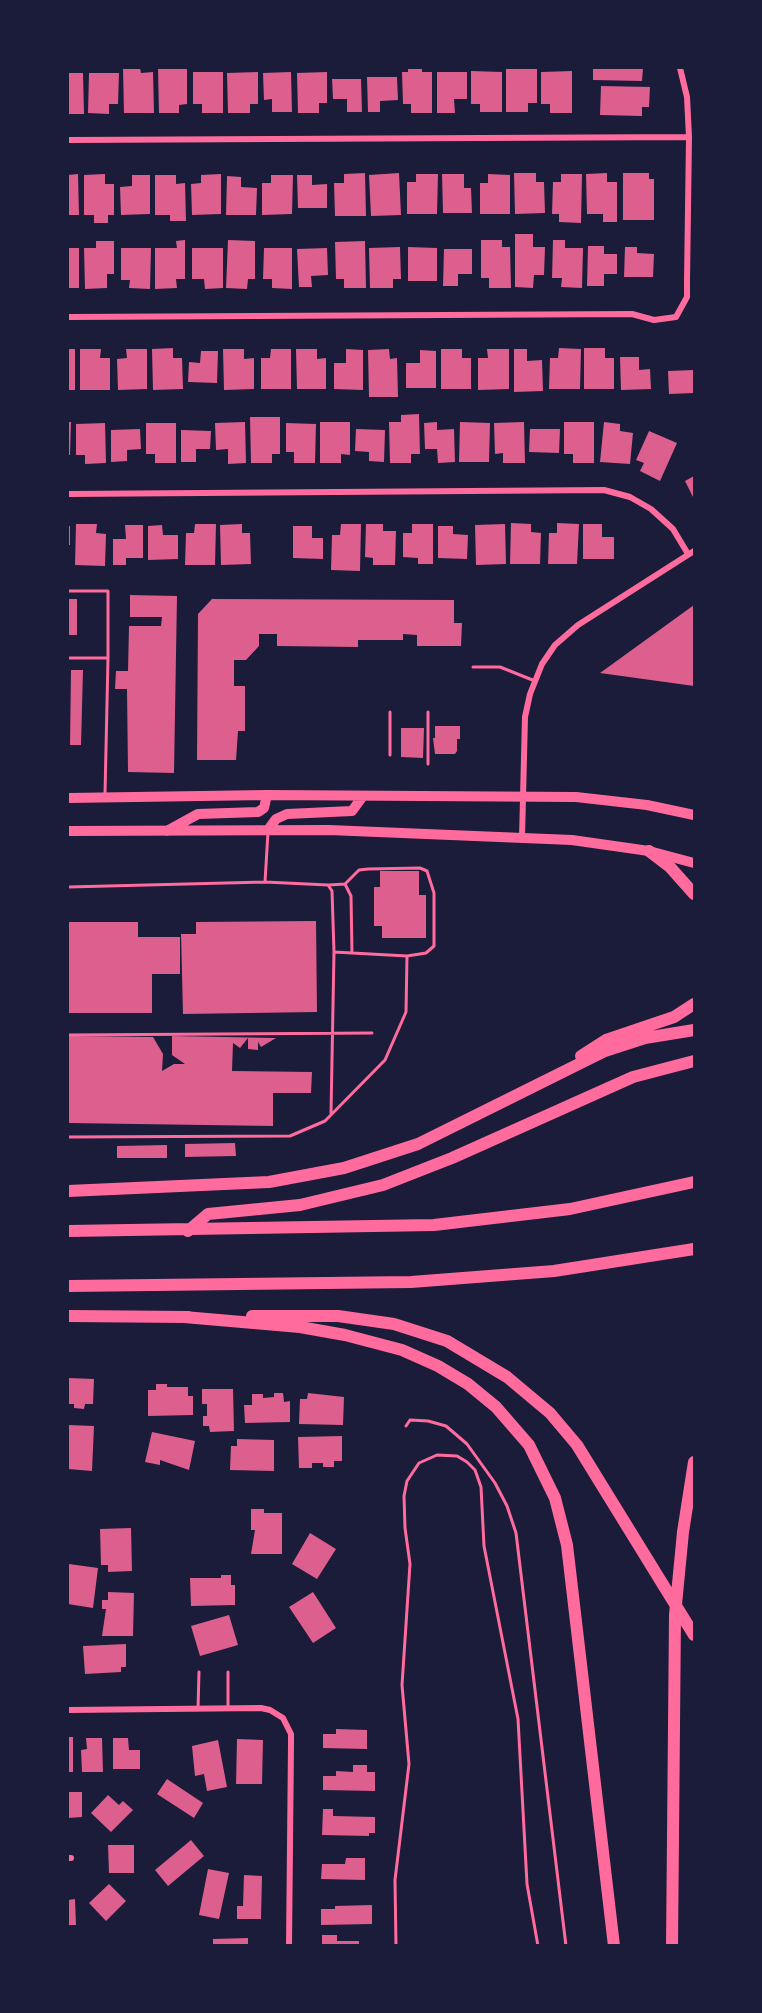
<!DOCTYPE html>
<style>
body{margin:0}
#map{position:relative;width:762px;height:2013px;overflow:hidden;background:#1b1b3a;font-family:Roboto,sans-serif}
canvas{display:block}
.frame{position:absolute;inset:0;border:69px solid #1b1b3a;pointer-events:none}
</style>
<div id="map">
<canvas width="762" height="2013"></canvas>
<div class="frame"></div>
</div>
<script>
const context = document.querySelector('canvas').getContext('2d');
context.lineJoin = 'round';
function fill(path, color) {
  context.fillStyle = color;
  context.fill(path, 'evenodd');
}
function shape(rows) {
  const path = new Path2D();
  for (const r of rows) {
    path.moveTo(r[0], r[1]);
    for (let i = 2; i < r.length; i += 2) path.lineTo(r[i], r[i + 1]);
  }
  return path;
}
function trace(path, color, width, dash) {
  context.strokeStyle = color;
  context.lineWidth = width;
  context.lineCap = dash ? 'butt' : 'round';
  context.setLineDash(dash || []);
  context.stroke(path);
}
const building = shape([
 [123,68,140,68,141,73,153,72,154,113,124,113],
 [158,68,187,68,187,104,179,105,179,113,159,113],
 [408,68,422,68,422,72,432,72,432,113,411,113,411,104,403,104,402,72,408,72],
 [506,68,537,68,537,103,528,103,528,112,506,112],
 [593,68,643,68,642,81,593,80],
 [471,71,502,72,502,112,480,112,480,104,471,104],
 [572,71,572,113,550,113,550,104,541,104,541,72],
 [193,72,223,72,223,113,202,113,202,104,193,104],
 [258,72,258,104,250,104,250,113,228,113,227,73],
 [291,72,292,112,272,112,272,99,264,100,263,73],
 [327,72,327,103,319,103,319,113,298,113,297,73],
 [437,72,467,72,467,99,454,99,455,113,437,113],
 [68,73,83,73,84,114,68,114],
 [89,73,119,73,118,104,109,104,109,114,88,113],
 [367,77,397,77,398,100,380,101,380,112,368,112],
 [332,79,361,79,362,112,347,112,347,99,333,99],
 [601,86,650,87,649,107,642,107,642,116,600,115],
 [365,173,366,216,335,216,334,183,344,183,344,174],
 [399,173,401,215,371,216,369,175],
 [514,173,536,173,536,182,544,182,545,213,515,214],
 [607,173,607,182,617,182,617,222,603,222,603,214,587,214,586,174],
 [623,173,649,173,649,179,654,179,654,220,623,220],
 [78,174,79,215,68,215,68,175],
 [105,174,105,184,114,184,114,215,108,215,108,223,94,223,94,215,84,215,84,175],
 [221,174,221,214,192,215,191,184,201,183,201,175],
 [416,174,438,174,437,214,407,214,407,182,416,182],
 [442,174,464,174,464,188,471,188,472,213,443,213],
 [488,174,510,175,510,214,480,214,480,183,488,183],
 [561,174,582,174,581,223,559,222,559,214,552,214,553,182,561,182],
 [132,175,150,175,150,214,121,215,120,187,132,186],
 [155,175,176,175,176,184,185,183,186,221,170,221,170,215,155,215],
 [271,175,293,175,292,214,262,215,262,183,271,183],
 [297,175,312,175,312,185,327,184,327,208,298,208],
 [227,176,241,177,241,187,257,188,256,215,226,215],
 [515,234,533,234,533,247,545,247,544,275,534,275,533,288,515,287],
 [185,240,185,279,176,279,177,288,155,289,155,248,177,248,176,241],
 [228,240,255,241,255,279,248,279,247,289,226,288],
 [481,240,502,240,502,247,510,247,511,288,489,288,489,278,481,278],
 [553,240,565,240,565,248,583,248,582,288,561,287,562,278,552,278],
 [96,241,114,241,114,274,107,274,107,288,85,289,84,248,96,248],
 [365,241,366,288,344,288,344,279,336,279,335,242],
 [588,246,604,246,604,254,617,254,617,274,604,274,604,286,587,286],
 [400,247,401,279,393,279,393,288,370,288,369,248],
 [408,247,437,248,437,281,408,281],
 [625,247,637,247,637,253,654,254,653,277,624,277],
 [68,248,79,248,79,288,68,288],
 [121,248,151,248,150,289,129,288,130,280,121,280],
 [192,248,223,248,223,288,205,289,204,279,192,279],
 [264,248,292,248,292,289,272,288,272,279,263,279],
 [327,248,328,275,311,276,312,287,299,287,297,249],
 [444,249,472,249,472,274,458,274,458,286,443,286],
 [173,348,173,358,182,358,183,389,153,390,152,349],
 [559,348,581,349,580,389,549,389,550,358,558,358],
 [584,348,605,348,605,358,614,358,614,389,584,389],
 [68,349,75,349,75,390,68,390],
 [80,349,101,349,100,358,110,358,110,390,80,390],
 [126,349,147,349,147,389,118,390,117,359,127,358],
 [223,349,244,349,244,359,254,358,254,389,224,390],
 [271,349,291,349,291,389,261,389,261,358,270,358],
 [296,349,317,349,317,359,326,358,326,389,297,389],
 [346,349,363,350,363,390,334,389,334,363,346,363],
 [389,349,390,359,397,358,398,397,369,397,368,350],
 [441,349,462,349,462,358,471,358,471,389,441,389],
 [487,349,509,349,509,389,478,390,478,358,488,358],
 [514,349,527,349,527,361,542,360,543,391,514,392],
 [420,350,436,351,436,388,406,388,406,363,420,363],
 [201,351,218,351,217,383,188,382,189,362,200,363],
 [620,357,639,357,639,370,650,369,651,389,621,390],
 [694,370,694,393,669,394,668,371],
 [419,414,420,454,411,454,411,463,390,463,389,422,401,422,401,415],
 [250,417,280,417,280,454,272,454,272,463,251,463],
 [68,422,71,422,70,455,68,455],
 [245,422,246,463,228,464,228,449,216,450,215,423],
 [320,422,350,422,350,455,341,454,341,463,320,463],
 [437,422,437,430,454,429,455,462,438,463,437,449,425,449,424,423],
 [460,422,490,423,489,462,459,462],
 [524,422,525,463,503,463,503,453,495,454,494,423],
 [564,422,594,422,594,463,573,463,573,454,564,454],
 [604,422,620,424,620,431,633,433,630,464,600,462],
 [105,423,106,463,85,464,85,455,76,455,76,424],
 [146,423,176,423,176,463,155,463,155,454,146,454],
 [286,423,316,424,315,463,294,463,294,452,286,452],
 [140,429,141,449,127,450,127,461,111,462,111,430],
 [356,429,385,430,384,462,369,461,369,452,355,451],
 [530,429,560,429,559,453,529,452],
 [181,430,211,431,210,449,196,449,196,462,181,462],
 [649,431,677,443,660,481,640,471,644,463,636,460],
 [694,476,694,499,685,481],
 [511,523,531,524,531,532,541,533,540,564,510,564],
 [557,523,579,524,577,564,548,564,549,533,557,533],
 [76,524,97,524,96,533,106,534,105,566,75,565],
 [195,524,216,524,215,565,185,565,186,533,194,533],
 [242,524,242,533,250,533,251,564,221,565,220,525],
 [341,524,361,524,360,571,331,570,332,535,340,535],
 [366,524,383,524,383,531,396,531,395,565,373,565,373,558,365,557],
 [412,524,433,524,433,564,418,564,418,558,403,557,403,533,412,533],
 [505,524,506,564,476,565,475,525],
 [583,524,602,524,602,537,614,537,614,559,583,559],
 [125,525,143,525,143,558,126,558,126,565,113,565,113,539,126,539],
 [162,525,163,535,178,535,178,559,148,560,148,526],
 [68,526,70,526,70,545,68,545],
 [293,526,312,526,312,538,323,538,323,559,293,558],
 [438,526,453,526,453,534,468,535,467,559,438,558],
 [130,595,177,596,174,773,128,772,127,689,115,689,116,671,128,671,129,626,161,626,162,617,130,617],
 [68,599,77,599,77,635,68,635],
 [212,599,454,600,454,623,462,623,461,646,417,646,417,635,403,634,403,640,358,640,358,647,277,646,277,634,259,634,259,646,246,660,234,660,234,686,245,686,245,731,238,731,236,760,197,760,198,614],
 [694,605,694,686,600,673],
 [71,670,83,670,81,745,70,745],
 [435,726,460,726,460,739,457,739,457,751,455,754,435,754,433,738,435,738],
 [401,728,424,728,423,758,401,757],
 [380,871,419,871,419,895,426,895,426,938,382,938,382,926,374,926,374,887,380,887],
 [316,921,317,1012,183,1014,181,934,196,934,196,922],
 [68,922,138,922,138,937,180,937,180,974,152,974,152,1013,68,1013],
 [68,1036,153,1037,163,1054,162,1071,174,1064,185,1064,172,1055,172,1036,276,1038,261,1047,258,1042,258,1050,248,1049,248,1038,240,1048,233,1043,232,1071,312,1072,311,1093,273,1093,273,1126,68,1123],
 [235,1143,236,1156,185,1157,185,1144],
 [167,1145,167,1158,117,1158,117,1146],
 [68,1378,94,1379,93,1404,85,1404,84,1409,74,1408,74,1404,68,1404],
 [156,1384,167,1384,167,1387,188,1387,188,1396,193,1396,193,1415,148,1416,148,1390,156,1390],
 [202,1389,233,1389,234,1431,210,1432,209,1426,203,1426,203,1416,207,1416,207,1404,202,1404],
 [274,1393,283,1393,284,1402,290,1401,290,1422,245,1423,244,1405,252,1405,252,1394,263,1394,263,1398,274,1397],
 [308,1393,344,1397,343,1425,299,1424,300,1399,307,1399],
 [68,1425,94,1426,92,1471,68,1469],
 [152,1432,195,1441,189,1470,160,1460,160,1465,145,1462],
 [342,1436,342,1461,334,1461,334,1467,323,1467,323,1463,312,1463,312,1468,299,1468,298,1437],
 [237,1439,274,1440,274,1471,230,1470,231,1446,237,1446],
 [251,1509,264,1509,264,1513,282,1513,282,1554,251,1554,255,1530,251,1530],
 [131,1528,132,1571,108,1572,108,1565,101,1565,100,1529],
 [310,1533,336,1549,317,1579,292,1564],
 [69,1564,98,1568,93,1608,68,1604],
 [221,1575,231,1575,231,1585,235,1585,235,1605,191,1606,190,1578,221,1578],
 [108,1592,134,1593,133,1636,102,1636,106,1609,102,1609,102,1600,108,1600],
 [313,1592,336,1628,313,1643,289,1607],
 [229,1615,238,1645,200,1656,191,1626],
 [126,1644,126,1667,121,1667,121,1672,85,1674,83,1646],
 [336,1729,367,1730,367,1749,323,1748,323,1734,336,1734],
 [68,1737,73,1737,73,1772,68,1772],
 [86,1738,102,1738,103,1772,82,1772,81,1750,87,1749],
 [113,1738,128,1738,129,1750,140,1750,140,1769,113,1769],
 [237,1739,263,1740,262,1784,236,1784],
 [218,1740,227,1787,207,1791,204,1774,195,1776,192,1746],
 [353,1765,367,1765,367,1772,375,1772,375,1791,323,1790,323,1776,336,1776,336,1771,353,1772],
 [167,1779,203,1803,194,1818,157,1794],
 [68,1792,82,1792,82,1817,68,1818],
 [108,1795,119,1805,123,1801,133,1810,111,1832,91,1813],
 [323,1809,333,1809,333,1816,375,1817,375,1833,369,1833,369,1836,322,1835],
 [191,1840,204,1856,168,1886,155,1870],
 [108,1845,134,1845,134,1873,109,1873],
 [346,1858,365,1858,365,1880,321,1879,322,1864,345,1864],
 [208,1869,229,1873,219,1919,199,1915],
 [244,1875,262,1876,261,1919,237,1919,237,1906,243,1906],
 [109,1884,126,1901,106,1921,89,1903],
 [75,1899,76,1925,68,1925,68,1900],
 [372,1905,372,1924,321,1925,321,1909,335,1909,335,1906],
 [322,1935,337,1935,337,1941,359,1941,359,1946,322,1946],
 [248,1938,248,1946,213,1946,213,1939]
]);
const path = shape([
 [406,1426,410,1420,428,1421,446,1426,467,1444,495,1483,507,1506,516,1533,566,1946],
 [396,1946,395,1880,409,1764,402,1685,410,1564,405,1528,404,1496,407,1481,419,1463,437,1455,457,1456,467,1462,475,1470,481,1487,484,1546,518,1719,527,1884,538,1946]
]);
const service = shape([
 [68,591,108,591,108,658,68,658],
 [473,667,500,667,535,681],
 [428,712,428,764],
 [390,755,390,712],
 [105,794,108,658],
 [265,882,268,832],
 [345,884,351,896,352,953],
 [329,885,345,884,359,870,368,869,420,868,427,871,434,893,434,946,426,953,407,956],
 [68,887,265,882,328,885,332,891,334,952,407,956,406,1012,385,1060,325,1121,290,1136,68,1137],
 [68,1035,372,1033],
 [331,1113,334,952],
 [228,1708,228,1672],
 [198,1709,199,1672]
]);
const minor = shape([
 [68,140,689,137],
 [68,317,632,314,654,320,676,317,687,297,687,281,689,137,687,97,680,68],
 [68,494,604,490,630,497,651,509,673,529,688,554],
 [522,838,525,717,530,694,542,664,555,645,578,625,694,551],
 [68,1710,261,1708,270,1710,283,1718,291,1734,291,1744,289,1946],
 [68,1858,71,1858]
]);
const primary = shape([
 [68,798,267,795,576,797,647,805,694,815],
 [268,830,276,819,287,814,352,811,363,796],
 [68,831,329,830,572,840,649,851,694,863],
 [167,831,198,814,258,812,264,808,267,795]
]);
const motorway = shape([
 [649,851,670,867,694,894],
 [581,1056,606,1040,674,1017,694,1004],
 [68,1191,269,1182,344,1168,418,1144,605,1051,645,1038,694,1030],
 [68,1231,434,1225,570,1209,694,1182],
 [188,1231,208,1214,300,1205,383,1185,452,1158,633,1077,694,1061],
 [68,1286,411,1282,554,1271,694,1249],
 [68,1316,189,1317],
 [252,1316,338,1316,394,1324,447,1341,507,1377,550,1413,577,1445,694,1635],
 [184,1317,300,1327,345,1335,402,1350,438,1366,468,1384,496,1407,529,1445,555,1498,567,1545,614,1946],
 [672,1946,675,1615,683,1532,694,1462]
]);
fill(building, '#dd5f8e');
trace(path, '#ff6b9d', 3);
trace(service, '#ff6b9d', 3);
trace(minor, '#ff6b9d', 6);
trace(primary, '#ff6b9d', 10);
trace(motorway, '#ff6b9d', 12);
</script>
